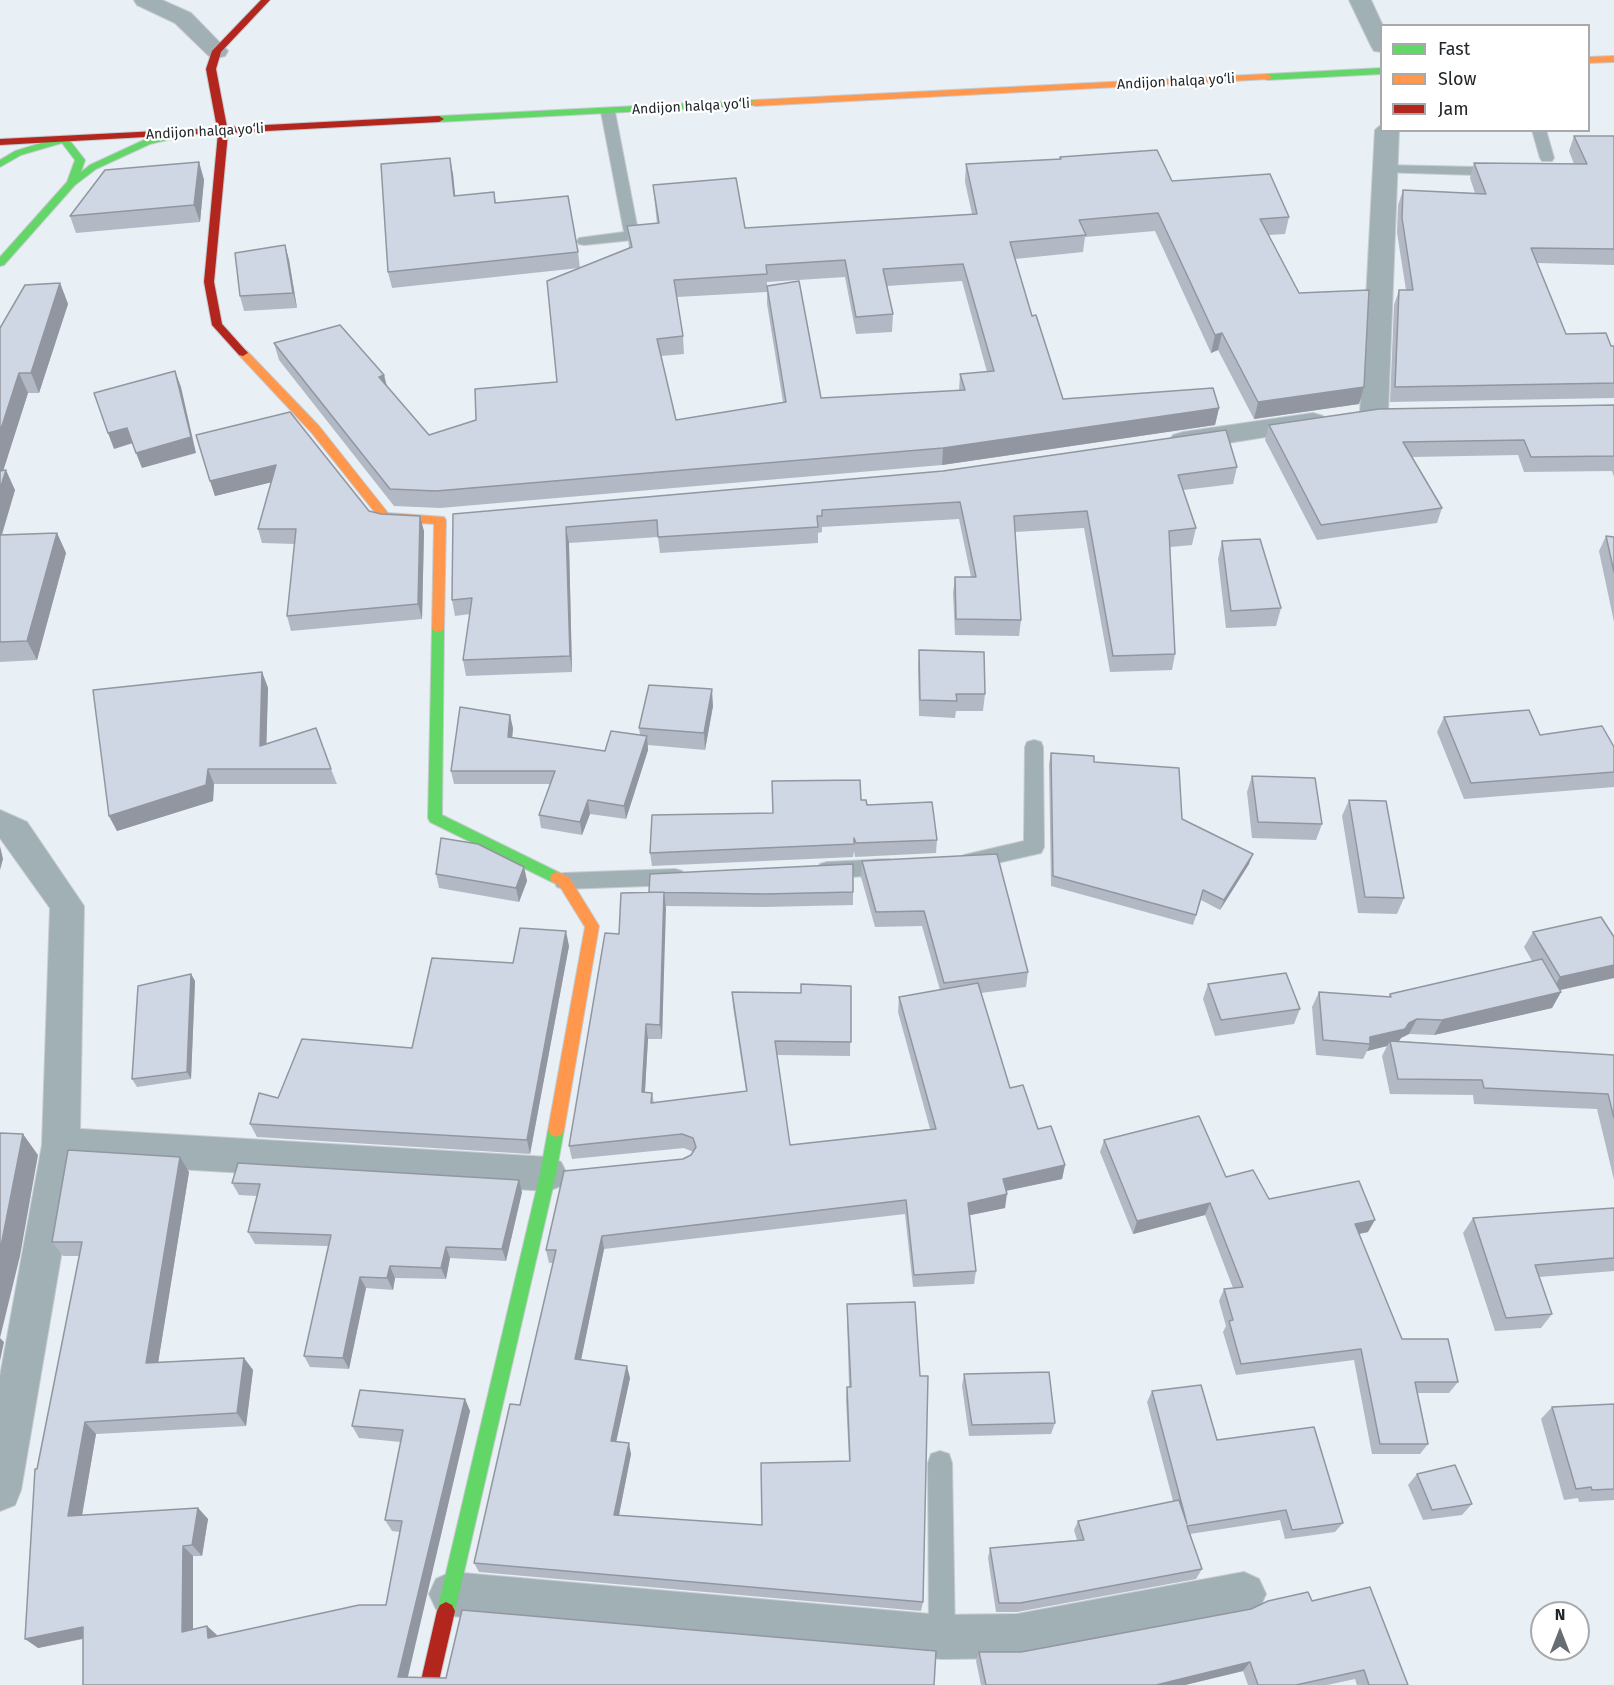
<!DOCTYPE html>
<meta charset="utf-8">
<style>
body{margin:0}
#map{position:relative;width:1614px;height:1685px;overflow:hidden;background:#e8eff5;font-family:"Fira Sans",sans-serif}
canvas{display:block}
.legend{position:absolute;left:1380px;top:24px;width:210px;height:108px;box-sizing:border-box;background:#fff;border:2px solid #a7a9aa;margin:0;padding:8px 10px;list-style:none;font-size:18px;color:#22272b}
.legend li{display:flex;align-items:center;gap:12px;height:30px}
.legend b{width:30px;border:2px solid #a7a9aa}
.north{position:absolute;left:1530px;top:1601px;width:60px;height:60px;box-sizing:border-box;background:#fff;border:2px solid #a7a9aa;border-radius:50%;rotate:0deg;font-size:16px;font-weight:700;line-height:24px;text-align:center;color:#22272b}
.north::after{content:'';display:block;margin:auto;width:21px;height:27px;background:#676d72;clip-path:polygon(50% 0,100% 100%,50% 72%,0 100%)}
</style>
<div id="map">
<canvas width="1614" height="1685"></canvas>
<ul class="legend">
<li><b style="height:8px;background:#63d668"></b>Fast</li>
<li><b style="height:8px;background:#ff974d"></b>Slow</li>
<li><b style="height:8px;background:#b3261e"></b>Jam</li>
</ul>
<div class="north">N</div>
</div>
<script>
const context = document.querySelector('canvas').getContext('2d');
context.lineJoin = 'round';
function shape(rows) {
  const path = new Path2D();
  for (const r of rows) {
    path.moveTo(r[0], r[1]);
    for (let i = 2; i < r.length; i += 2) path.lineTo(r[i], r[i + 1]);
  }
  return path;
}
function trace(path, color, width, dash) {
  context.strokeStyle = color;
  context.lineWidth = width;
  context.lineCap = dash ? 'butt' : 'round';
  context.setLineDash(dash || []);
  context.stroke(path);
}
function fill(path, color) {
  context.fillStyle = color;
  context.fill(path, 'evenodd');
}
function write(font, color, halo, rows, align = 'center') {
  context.font = font + ' "Fira Sans",sans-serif';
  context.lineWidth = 4.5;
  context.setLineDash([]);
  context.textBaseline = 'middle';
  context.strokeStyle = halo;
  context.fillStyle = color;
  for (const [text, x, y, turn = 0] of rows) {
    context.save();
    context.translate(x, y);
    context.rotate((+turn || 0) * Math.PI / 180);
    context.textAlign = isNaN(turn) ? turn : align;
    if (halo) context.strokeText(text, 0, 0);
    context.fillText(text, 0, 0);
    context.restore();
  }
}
const lane = shape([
 [608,108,615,112,639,236,632,240,584,245,579,244,577,241,579,238,624,232,601,112,608,108],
 [1532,130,1546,130,1554,158,1552,161,1542,161,1540,158,1532,130],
 [1384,165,1476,167,1483,171,1476,175,1379,172,1377,169,1379,166,1384,165],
 [1034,740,1041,742,1043,747,1044,847,1041,853,971,869,964,867,961,861,964,855,1024,841,1025,747,1027,742,1034,740],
 [888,859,895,861,898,867,895,873,888,875,827,878,820,876,817,870,820,864,827,862,888,859],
 [675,869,682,871,685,877,682,883,675,885,564,889,557,887,554,881,557,875,564,873,675,869],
 [940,1451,949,1454,952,1463,955,1637,951,1646,942,1650,933,1646,929,1637,928,1463,931,1454,940,1451]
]);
const street = shape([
 [134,0,162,0,191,13,228,51,225,56,217,58,209,56,175,23,137,5,134,0],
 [1349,0,1371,0,1383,26,1382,52,1374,51,1371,46,1349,0],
 [1382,124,1382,130,1399,130,1388,413,1384,419,1374,422,1364,419,1360,413,1375,130,1382,124],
 [1313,413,1323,416,1327,422,1323,428,1183,450,1173,447,1169,441,1173,435,1183,432,1313,413],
 [0,810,27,822,84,906,80,1129,548,1157,561,1162,567,1174,561,1186,548,1191,77,1163,21,1490,15,1505,0,1511,0,1376,42,1145,50,908,0,838,0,810],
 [451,1572,942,1615,1017,1614,1244,1572,1259,1579,1266,1594,1259,1609,1244,1616,1017,1658,942,1659,451,1616,436,1609,429,1594,436,1579,451,1572]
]);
const fast = shape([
 [1382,68,1382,74,1267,80,1262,77,1267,74,1382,68],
 [755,100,758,101,758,105,439,122,434,119,439,116,755,100],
 [181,131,184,132,184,136,150,144,96,169,75,185,4,265,0,266,0,257,67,182,75,160,62,143,21,155,0,167,0,160,15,151,64,136,67,137,85,160,81,172,90,165,144,140,181,131],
 [438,624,444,628,442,815,562,874,564,878,562,882,552,882,430,822,428,818,432,628,438,624],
 [556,1123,561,1125,564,1130,556,1174,455,1611,452,1617,446,1620,440,1617,437,1611,540,1174,548,1130,551,1125,556,1123]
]);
const slow = shape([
 [1614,56,1614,62,1588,63,1588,57,1614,56],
 [1267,74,1272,77,1270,79,755,106,750,103,755,100,1267,74],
 [243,350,247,351,319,426,388,513,444,517,446,520,444,628,442,631,434,631,432,628,434,524,381,520,311,432,239,355,238,353,243,350],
 [557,872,569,877,599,926,564,1130,561,1135,556,1137,551,1135,548,1130,585,927,559,885,552,882,550,878,552,874,557,872]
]);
const jam = shape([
 [261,0,270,0,221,52,216,69,227,127,439,116,444,119,439,122,228,133,214,282,222,324,248,353,243,356,239,355,212,325,204,282,218,133,0,145,0,139,217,128,206,69,212,51,261,0],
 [446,1602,452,1605,455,1611,438,1685,420,1685,437,1611,440,1605,446,1602]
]);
const wall = shape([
 [1574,136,1614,136,1614,265,1537,263,1566,334,1614,346,1614,398,1390,402,1394,305,1399,290,1406,290,1397,233,1398,205,1403,190,1475,193,1470,178,1474,163,1574,164,1569,151],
 [1060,157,1172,181,1289,217,1285,234,1269,235,1299,293,1364,387,1359,404,1254,419,1218,350,1211,353,1155,231,1085,237,1083,252,1015,259,1032,316,1063,399,1219,408,1215,425,942,465,440,508,394,506,279,360,274,343,384,375,387,386,429,435,476,420,557,382,579,268,392,288,388,272,453,174,455,196,494,192,496,203,578,252,580,268,629,248,627,226,657,224,653,185,745,228,972,214,965,182,966,164,1059,159],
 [845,277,856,334,892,332,893,314,887,286,962,281,987,372,960,374,959,391,821,398,767,286,767,282],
 [767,292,767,304,783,402,676,420,661,356,684,354,683,336,677,297],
 [199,162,204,180,200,222,76,233,70,216],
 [285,245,289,260,297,308,244,311,240,296],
 [60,283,68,304,39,393,28,393,3,470,15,490,2,535,57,533,66,553,37,660,0,662,0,328],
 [1614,405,1614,477,1612,471,1524,472,1518,455,1412,457,1442,508,1437,523,1317,540,1265,440,1269,425],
 [196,435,369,511,424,531,422,619,291,631,287,616,295,544,262,543,258,529,271,482,215,496],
 [1237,467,1233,484,1183,490,1196,528,1192,545,1170,547,1175,654,1172,670,1110,672,1084,528,1015,532,1021,620,1019,636,955,635,953,593,955,577,971,577,959,519,822,527,822,532,818,533,818,543,660,553,658,537,569,543,572,672,466,676,463,660,470,614,455,616,452,600,453,514],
 [1606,536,1614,537,1614,622,1599,551],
 [1222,541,1281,608,1276,626,1226,628,1218,559],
 [919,650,985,694,983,711,956,711,955,718,919,716,918,667],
 [262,672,268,688,266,744,331,769,337,784,214,784,213,801,117,831,109,816],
 [713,706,705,750,648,745,648,750,626,819,590,814,582,835,541,828,539,815,550,784,454,784,451,771,513,728,512,738,605,751,640,735,639,728],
 [1444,717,1540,735,1614,747,1614,787,1464,799,1437,732],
 [1051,753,1094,762,1249,864,1220,910,1201,900,1193,925,1051,886,1049,764],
 [1252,776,1322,824,1316,840,1252,838,1247,792],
 [861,800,867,805,937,840,936,853,855,857,854,851,853,857,652,866,650,853],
 [1349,800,1404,898,1397,914,1358,913,1342,816],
 [862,861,1028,972,1026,987,981,993,1010,1088,1065,1165,1062,1179,1006,1191,1005,1208,970,1215,976,1271,974,1284,913,1287,905,1214,604,1249,581,1359,630,1378,616,1441,631,1454,619,1515,762,1525,849,1461,846,1399,847,1387,849,1387,847,1316,847,1304,923,1602,921,1611,479,1572,474,1563,520,1405,553,1263,549,1263,546,1250,683,1159,691,1155,693,1152,684,1148,572,1159,569,1146,619,934,649,892,853,864,853,905,764,907,665,906,662,1039,648,1039,645,1092,652,1093,654,1103,746,1091,733,1007,732,992,801,993,851,986,850,1056,777,1055,790,1145,930,1129,898,1012,899,997,940,990,922,926,875,927,861,877],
 [524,867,527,881,519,902,439,888,436,874],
 [1533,932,1614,937,1614,978,1560,990,1561,992,1552,1008,1434,1035,1409,1034,1401,1038,1399,1041,1614,1055,1614,1180,1597,1109,1474,1104,1473,1095,1390,1094,1382,1056,1387,1046,1367,1051,1363,1059,1316,1055,1312,1007,1319,992,1389,997,1390,994,1532,961,1524,947],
 [569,946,530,1154,257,1137,250,1124,278,1098,412,1048,513,963],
 [191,974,195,981,191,1079,137,1087,132,1079],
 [1208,984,1300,1009,1294,1024,1215,1036,1203,999],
 [1104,1140,1226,1177,1269,1199,1368,1232,1359,1234,1402,1339,1458,1382,1449,1393,1417,1393,1428,1444,1420,1454,1372,1454,1354,1360,1236,1375,1223,1332,1226,1326,1219,1301,1224,1289,1233,1288,1205,1215,1133,1234,1100,1152],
 [189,1172,158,1362,244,1358,253,1370,246,1426,96,1434,82,1515,198,1508,208,1519,202,1556,193,1556,193,1629,207,1626,217,1636,386,1605,400,1532,392,1531,385,1520,401,1442,359,1438,352,1426,465,1399,470,1411,407,1678,934,1685,83,1685,83,1639,38,1648,37,1469,79,1256,63,1256,52,1242],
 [232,1183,522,1192,506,1261,450,1258,446,1279,395,1278,393,1290,366,1288,349,1369,310,1367,304,1356,328,1246,255,1244,248,1232,257,1196,239,1195],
 [1614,1208,1614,1271,1539,1277,1552,1314,1541,1328,1495,1331,1463,1233,1473,1218],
 [964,1374,1055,1423,1051,1434,969,1436,962,1386],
 [1152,1391,1217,1440,1343,1523,1335,1532,1285,1539,1280,1520,1190,1534,1202,1569,1196,1579,1017,1612,996,1612,988,1558,990,1548,1077,1540,1074,1530,1078,1521,1173,1501,1147,1402],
 [1614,1404,1614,1500,1579,1502,1578,1498,1564,1500,1541,1419,1552,1407],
 [1417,1474,1472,1504,1462,1515,1423,1520,1408,1485],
 [1312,1601,1408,1685,1357,1685,1355,1679,1327,1685,1248,1685,1243,1671,1185,1685,981,1685,976,1661,979,1652,1021,1652]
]);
const shadedWall = shape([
 [450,158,453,174,457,212,454,196],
 [199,162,204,180,200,222,194,205],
 [285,245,289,260,297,308,293,293],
 [60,283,68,304,39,393,31,373],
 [1222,333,1218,350,1211,353,1215,335],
 [175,371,181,387,196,453,142,468,136,453],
 [19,373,28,393,0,481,0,432],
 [384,375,388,392,379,377],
 [1364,387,1359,404,1254,419,1258,402],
 [1219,408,1215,425,942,465,943,448],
 [127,428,133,443,114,449,108,433],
 [276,465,281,480,215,496,210,481],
 [6,470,15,490,0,540,0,489],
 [420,516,424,531,422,619,418,604],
 [566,527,569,543,572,672,570,656],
 [57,533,66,553,37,660,27,641],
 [262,672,268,688,266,762,260,746],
 [712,689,713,706,705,750,704,733],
 [510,715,513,728,511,751,508,737],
 [647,736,648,750,626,819,624,806],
 [208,769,214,784,213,801,117,831,109,816],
 [588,800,590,814,582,835,580,822],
 [0,846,3,859,0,870],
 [1253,854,1249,864,1220,910,1224,900],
 [524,867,527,881,519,902,516,888],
 [664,892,666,908,662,1039,660,1025],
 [566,931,569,946,530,1154,527,1140],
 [1614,965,1614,978,1551,992,1560,977],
 [191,974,195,981,191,1079,187,1072],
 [1561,992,1552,1008,1434,1035,1442,1020],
 [1417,1019,1409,1034,1401,1038,1397,1044,1390,1041,1387,1046,1367,1051,1370,1044,1370,1037],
 [646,1024,648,1039,644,1106,642,1092],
 [23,1134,38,1155,20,1256,0,1338,4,1342,0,1361,0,1251],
 [180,1157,189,1172,156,1376,146,1363],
 [1065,1165,1062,1179,1000,1192,1003,1179],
 [519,1180,522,1192,506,1261,502,1249],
 [1007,1194,1005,1208,966,1216,968,1203],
 [1210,1203,1205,1215,1133,1234,1137,1221],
 [1375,1220,1368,1232,1348,1236,1355,1224],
 [602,1236,604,1249,579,1370,575,1359],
 [446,1247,450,1258,446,1279,441,1268],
 [390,1266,395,1278,393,1290,387,1278],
 [360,1277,366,1288,349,1369,343,1358],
 [244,1358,253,1370,246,1426,237,1413],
 [627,1366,630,1378,614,1452,611,1441],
 [465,1399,470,1411,406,1685,398,1677],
 [85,1422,96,1434,80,1527,68,1516],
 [629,1443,631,1454,617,1525,614,1515],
 [198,1508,208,1519,202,1556,192,1545],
 [183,1546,193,1556,193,1642,182,1632],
 [207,1626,217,1635,218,1647,208,1638],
 [83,1627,95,1636,38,1648,25,1639],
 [1250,1662,1243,1671,1185,1685,1156,1685]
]);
const building = shape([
 [1574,136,1614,136,1614,249,1531,248,1566,334,1606,333,1611,346,1614,346,1614,383,1395,387,1399,290,1413,290,1402,218,1403,190,1486,194,1474,163,1587,164,1574,136],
 [1157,150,1172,181,1270,174,1289,217,1260,219,1299,293,1369,290,1364,387,1258,402,1222,333,1215,335,1158,213,1079,220,1086,235,1010,242,1032,316,1036,315,1063,399,1213,388,1219,408,943,448,436,491,390,489,274,343,340,325,384,375,379,377,429,435,476,420,475,389,557,382,547,281,632,247,627,226,659,223,653,185,736,178,745,228,977,214,966,164,1061,159,1060,157,1157,150],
 [845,260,856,317,893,314,883,269,963,264,994,371,960,374,965,390,821,398,799,281,767,286,786,402,676,420,657,339,683,336,674,280,767,274,766,265,845,260],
 [450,158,454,196,494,192,495,203,568,196,578,252,388,272,381,164,450,158],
 [199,162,194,205,70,216,105,170,199,162],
 [285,245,293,293,240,296,235,253,285,245],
 [60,283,31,373,19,373,0,432,0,328,25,285,60,283],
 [175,371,191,437,136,453,127,428,108,433,94,393,175,371],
 [1614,405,1614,456,1531,457,1524,440,1403,442,1442,508,1321,525,1269,425,1379,409,1614,405],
 [290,412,369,511,381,514,420,516,418,604,287,616,296,529,258,529,276,465,210,481,196,435,290,412],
 [1226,430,1237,467,1178,475,1196,528,1169,531,1175,654,1113,656,1087,511,1014,516,1021,620,956,619,955,577,976,577,960,502,822,510,822,516,817,516,818,527,658,537,657,520,566,527,570,656,463,660,472,598,452,600,453,514,943,471,1226,430],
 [6,470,0,489,0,471,6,470],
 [57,533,27,641,0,642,0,535,57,533],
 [1606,536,1614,537,1614,572,1606,536],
 [1260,539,1281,608,1231,611,1222,541,1260,539],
 [919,650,984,652,985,694,956,694,957,701,920,700,919,650],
 [262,672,260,746,316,728,331,769,208,769,206,785,109,816,93,690,262,672],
 [649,685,712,689,704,733,639,728,649,685],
 [460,707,510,715,508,737,605,751,611,731,647,736,624,806,588,800,580,822,539,815,555,771,451,771,460,707],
 [1529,710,1540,735,1602,726,1614,747,1614,772,1471,783,1444,717,1529,710],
 [1051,753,1094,756,1094,762,1179,768,1182,819,1253,854,1224,900,1203,890,1196,915,1053,876,1051,753],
 [1252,776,1315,778,1322,824,1258,822,1252,776],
 [860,780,861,800,866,800,867,805,932,802,937,840,856,843,854,838,854,844,650,853,652,815,773,813,772,781,860,780],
 [1349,800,1386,801,1404,898,1365,897,1349,800],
 [441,838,478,844,524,867,516,888,436,874,441,838],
 [997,854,1028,972,944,983,924,911,876,912,862,861,997,854],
 [853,864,853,892,764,894,649,892,650,874,853,864],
 [664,892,660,1025,646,1024,642,1092,652,1093,651,1103,747,1091,732,992,801,993,801,984,851,986,851,1042,775,1041,790,1145,936,1129,899,997,978,983,1010,1088,1023,1085,1038,1129,1051,1126,1065,1165,1003,1179,1007,1194,968,1203,976,1271,914,1275,906,1200,602,1236,575,1359,627,1366,611,1441,629,1443,614,1515,762,1525,761,1463,850,1461,847,1387,851,1387,847,1304,915,1302,920,1376,928,1376,923,1602,474,1563,510,1404,520,1405,556,1250,546,1250,564,1171,683,1159,691,1155,696,1147,693,1138,682,1134,569,1146,605,933,619,934,621,893,664,892],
 [1601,917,1614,937,1614,965,1560,977,1533,932,1601,917],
 [520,928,566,931,527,1140,250,1124,259,1093,278,1098,302,1039,412,1048,432,958,513,963,520,928],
 [1542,959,1561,992,1442,1020,1417,1019,1409,1023,1405,1029,1370,1037,1370,1044,1323,1040,1319,992,1391,997,1390,994,1542,959],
 [1286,973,1300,1009,1221,1020,1208,984,1286,973],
 [191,974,187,1072,132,1079,138,986,191,974],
 [1390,1041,1614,1055,1614,1118,1608,1094,1484,1088,1482,1080,1398,1079,1390,1041],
 [1199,1116,1226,1177,1253,1170,1269,1199,1359,1181,1375,1220,1355,1224,1402,1339,1448,1339,1458,1382,1415,1382,1428,1444,1380,1444,1361,1349,1241,1364,1229,1321,1233,1320,1224,1289,1243,1287,1210,1203,1137,1221,1104,1140,1199,1116],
 [0,1133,23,1134,0,1251,0,1133],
 [68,1150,180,1157,146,1363,244,1358,237,1413,85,1422,68,1516,198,1508,192,1545,183,1546,182,1632,207,1626,208,1638,359,1605,386,1605,402,1521,385,1520,403,1430,352,1426,360,1390,465,1399,398,1677,446,1678,462,1610,936,1651,934,1685,83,1685,83,1627,25,1639,35,1469,37,1469,82,1242,52,1242,68,1150],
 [238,1163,519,1180,502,1249,446,1247,441,1268,390,1266,387,1278,360,1277,343,1358,304,1356,331,1235,248,1232,260,1184,232,1183,238,1163],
 [1614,1208,1614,1258,1535,1265,1552,1314,1506,1318,1473,1218,1614,1208],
 [1049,1372,1055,1423,972,1425,964,1374,1049,1372],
 [1201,1385,1217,1440,1314,1427,1343,1523,1292,1530,1286,1510,1187,1526,1202,1569,1020,1603,999,1603,990,1548,1084,1540,1078,1521,1179,1500,1187,1524,1152,1391,1201,1385],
 [1614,1404,1614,1489,1592,1490,1591,1487,1576,1489,1552,1407,1614,1404],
 [1455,1465,1472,1504,1432,1510,1417,1474,1455,1465],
 [1370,1587,1408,1685,1369,1685,1364,1670,1296,1685,1258,1685,1250,1662,1156,1685,986,1685,979,1652,1021,1652,1251,1609,1268,1601,1308,1592,1312,1601,1370,1587]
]);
const farStreetnames = [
 ["Andijon halqa yo‘li",1176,82,-3],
 ["Andijon halqa yo‘li",691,107,-3],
 ["Andijon halqa yo‘li",205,132,-3]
];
trace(lane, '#c5cbd0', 2);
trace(street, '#c5cbd0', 2);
trace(fast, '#c5cbd0', 2);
trace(slow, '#c5cbd0', 2);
trace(jam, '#c5cbd0', 2);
fill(lane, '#a0b0b5');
fill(street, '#a0b0b5');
fill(fast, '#63d668');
fill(slow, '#ff974d');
fill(jam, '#b3261e');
fill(wall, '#b3b9c4');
fill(shadedWall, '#9296a0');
fill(building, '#d0d7e4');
trace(building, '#9296a0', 1.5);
write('14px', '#22272b', '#fff', farStreetnames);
</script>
